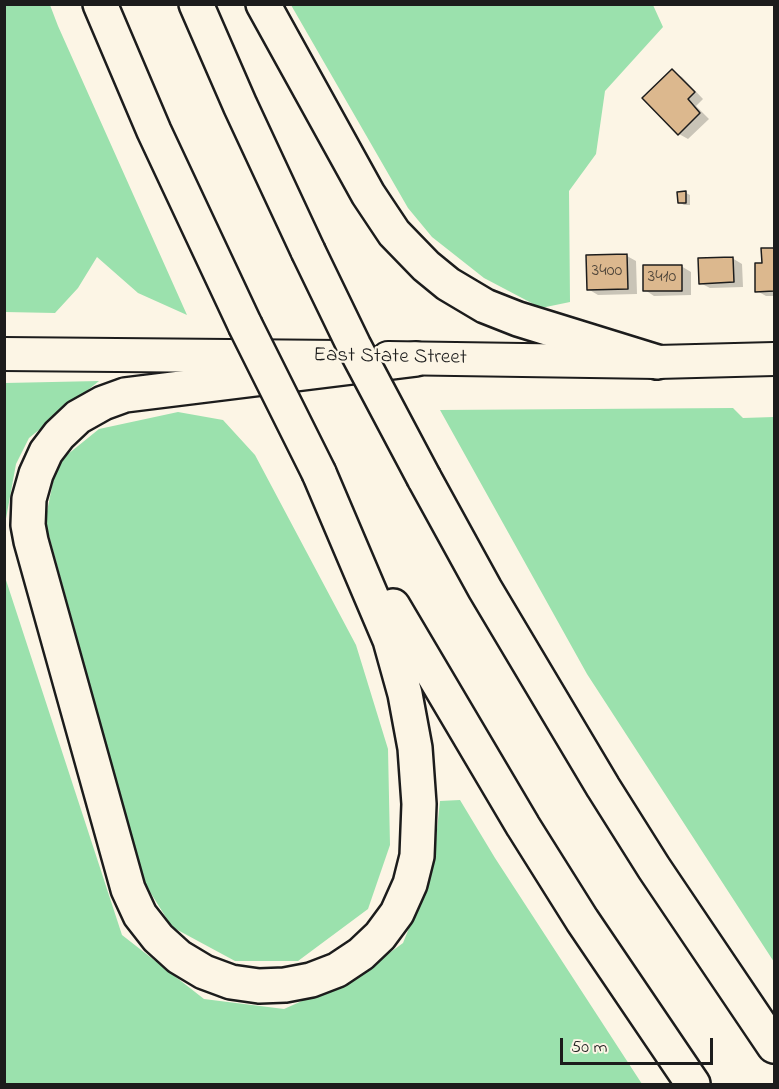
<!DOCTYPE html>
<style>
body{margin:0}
#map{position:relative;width:779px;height:1089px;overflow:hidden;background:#fcf5e5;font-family:"Indie Flower",sans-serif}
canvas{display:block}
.frame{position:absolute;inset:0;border:6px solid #1c1c1c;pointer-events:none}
.scale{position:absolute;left:560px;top:1038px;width:153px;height:27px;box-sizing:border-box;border:3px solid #1c1c1c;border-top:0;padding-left:8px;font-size:18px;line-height:21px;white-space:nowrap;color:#1c1c1c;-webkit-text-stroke:4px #fcf5e5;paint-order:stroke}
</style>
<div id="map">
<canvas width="779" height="1089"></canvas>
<div class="frame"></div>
<div class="scale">50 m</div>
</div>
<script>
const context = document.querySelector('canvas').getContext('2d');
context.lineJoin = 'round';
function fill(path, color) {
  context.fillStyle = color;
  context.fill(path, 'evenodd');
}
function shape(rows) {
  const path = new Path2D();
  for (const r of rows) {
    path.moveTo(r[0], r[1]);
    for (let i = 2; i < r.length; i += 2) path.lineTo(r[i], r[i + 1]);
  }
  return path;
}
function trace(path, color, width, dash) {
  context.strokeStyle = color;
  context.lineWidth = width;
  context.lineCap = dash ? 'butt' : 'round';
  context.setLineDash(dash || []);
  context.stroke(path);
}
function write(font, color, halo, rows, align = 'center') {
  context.font = font + ' "Indie Flower",sans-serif';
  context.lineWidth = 4.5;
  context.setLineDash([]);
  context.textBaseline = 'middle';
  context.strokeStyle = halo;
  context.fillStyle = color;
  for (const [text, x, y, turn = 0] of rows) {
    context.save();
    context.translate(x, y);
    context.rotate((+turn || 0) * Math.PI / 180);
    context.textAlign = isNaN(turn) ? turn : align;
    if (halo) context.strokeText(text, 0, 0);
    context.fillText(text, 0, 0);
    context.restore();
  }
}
const green = shape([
 [5,4,50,5,58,26,187,315,138,293,97,257,78,288,55,313,5,312],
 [291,5,653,5,663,27,605,91,596,154,569,191,570,302,541,308,484,278,432,237,408,208],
 [99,381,29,438,16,464,5,524,5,383],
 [733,408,743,418,774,417,774,962,587,674,440,410],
 [178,412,223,420,255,455,356,645,388,749,390,845,368,909,298,961,235,961,172,927,145,884,45,521,57,463,99,429],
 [4,574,122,935,204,999,284,1009,358,976,403,943,433,868,440,801,460,800,495,858,642,1084,5,1084]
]);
const shadow = shape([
 [672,71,682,77,703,99,696,106,709,119,688,139,679,134],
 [686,193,690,195,690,205,684,205,679,202],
 [763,250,774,250,774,296,766,296,757,291,763,264],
 [627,256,636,261,637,294,598,295,588,289],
 [732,258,742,264,743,287,710,288,700,283],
 [681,266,691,272,691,295,654,296,645,290]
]);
const building = shape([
 [672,69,695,92,688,99,700,113,678,135,642,98,672,69],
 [686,191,686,203,678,203,677,192,686,191],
 [761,248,774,248,774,291,755,292,755,263,762,263,761,248],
 [627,254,628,289,587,290,586,255,627,254],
 [733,257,734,282,699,284,698,258,733,257],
 [643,265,682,265,682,291,643,291,643,265]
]);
const secondary = shape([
 [4,354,342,357],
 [388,358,657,362,774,359]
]);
const highway = shape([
 [100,4,154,131,245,325],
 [196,4,240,105,308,251],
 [263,4,368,194,394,233,426,266,448,284,485,306,518,319,657,362],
 [319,473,390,640,405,694,415,748,419,804,417,856,410,884,397,913,380,936,361,954,337,970,311,980,285,985,259,986,231,982,204,972,179,957,158,938,140,915,128,889,31,541,28,525,29,499,36,474,46,452,59,435,78,417,103,403,125,395,416,359],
 [424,478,485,589,603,787,654,868,774,1046],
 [393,606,523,826,582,920,693,1084]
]);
const highwayBridge = shape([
 [308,251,354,346,424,478],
 [245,325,319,473]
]);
const numberNames = [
 ["3400",607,272],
 ["3410",662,278]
];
const streetNames = [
 ["East State Street",390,358,1]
];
fill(green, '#9be1ad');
fill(shadow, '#0003');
fill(building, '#dcb88e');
trace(building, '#1c1c1c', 1.5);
trace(secondary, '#1c1c1c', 36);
trace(highway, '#1c1c1c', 38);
trace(secondary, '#fcf5e5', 32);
trace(highway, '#fcf5e5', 33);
trace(highwayBridge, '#1c1c1c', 38, []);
trace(highwayBridge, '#fcf5e5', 33);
write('18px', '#4c4338', null, numberNames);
write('21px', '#1c1c1c', '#fcf5e5', streetNames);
</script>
